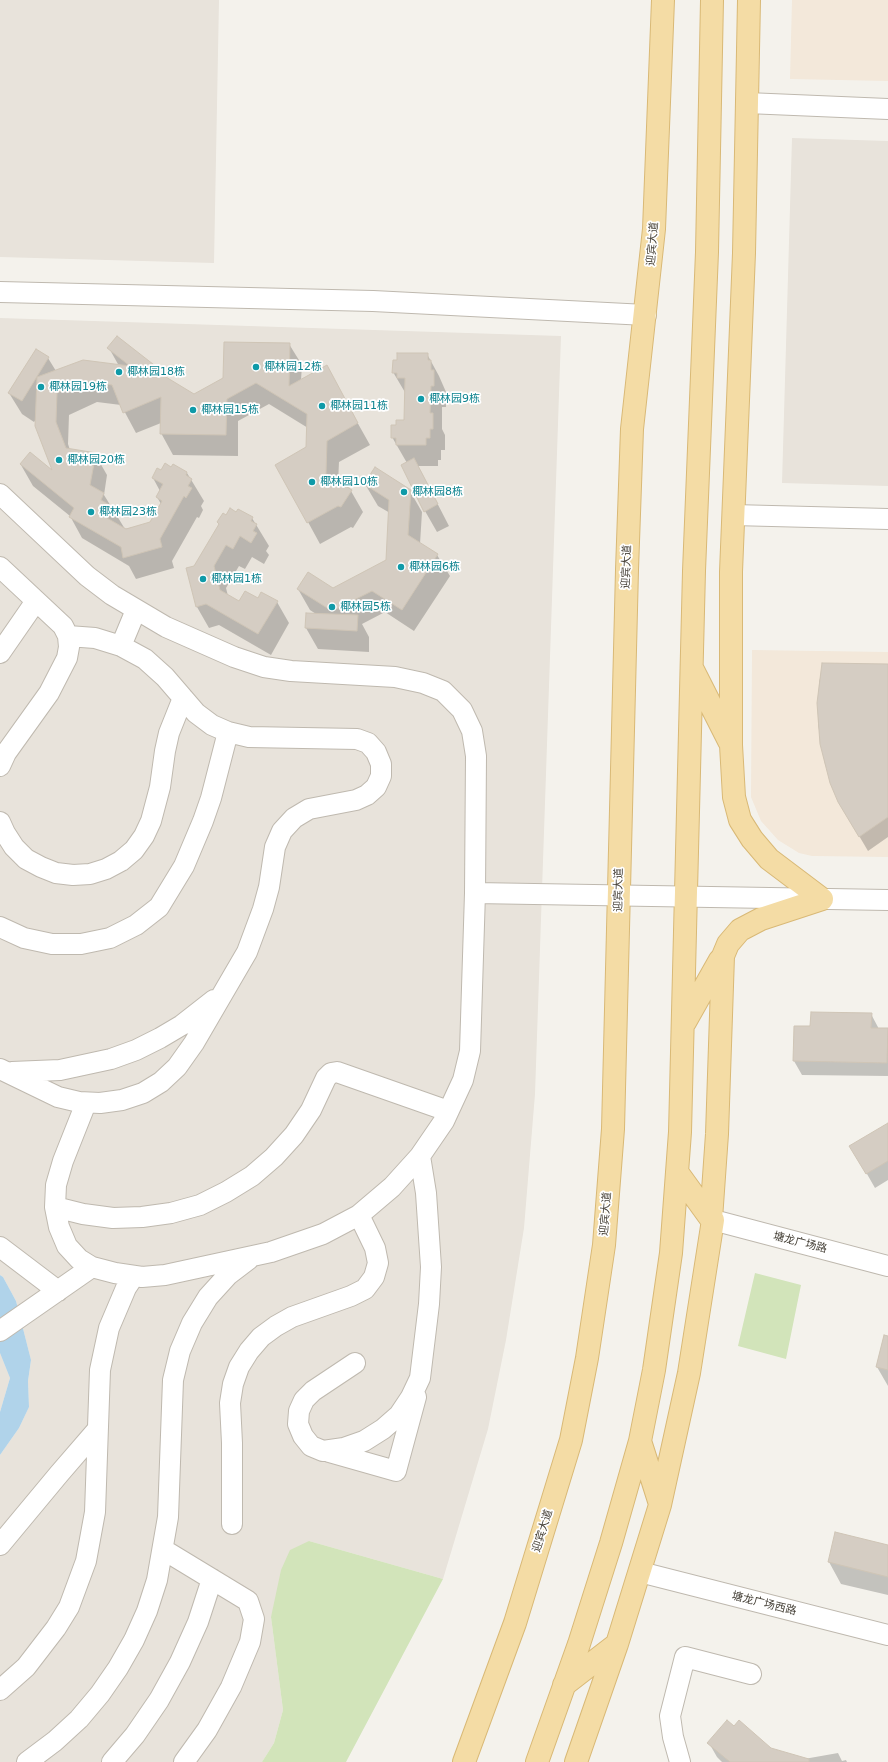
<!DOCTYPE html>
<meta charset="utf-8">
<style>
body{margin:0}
canvas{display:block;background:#f4f2ec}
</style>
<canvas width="888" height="1762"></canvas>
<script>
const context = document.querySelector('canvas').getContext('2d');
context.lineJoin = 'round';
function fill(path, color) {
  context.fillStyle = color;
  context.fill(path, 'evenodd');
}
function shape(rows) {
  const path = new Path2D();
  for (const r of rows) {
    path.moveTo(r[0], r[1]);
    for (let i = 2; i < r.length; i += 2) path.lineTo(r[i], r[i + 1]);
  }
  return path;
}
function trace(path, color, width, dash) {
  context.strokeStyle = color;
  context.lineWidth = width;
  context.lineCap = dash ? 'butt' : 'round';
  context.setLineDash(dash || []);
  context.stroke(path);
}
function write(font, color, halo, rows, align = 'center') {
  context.font = font + ' "DejaVu Sans","Noto Sans SC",sans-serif';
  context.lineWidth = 3.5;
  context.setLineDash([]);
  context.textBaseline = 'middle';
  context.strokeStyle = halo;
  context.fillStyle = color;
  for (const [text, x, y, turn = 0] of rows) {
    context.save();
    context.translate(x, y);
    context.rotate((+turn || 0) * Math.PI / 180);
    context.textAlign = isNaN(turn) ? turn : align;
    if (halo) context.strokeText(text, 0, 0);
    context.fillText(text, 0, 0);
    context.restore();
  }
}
const residential = shape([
 [0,0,219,0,214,263,0,257],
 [792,138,888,141,888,486,782,483],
 [0,318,561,336,535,1094,524,1228,506,1340,488,1429,443,1579,309,1541,271,1617,283,1710,274,1743,262,1762,0,1762,0,1455,19,1428,29,1407,28,1381,31,1360,16,1301,3,1277,0,1275],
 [0,1353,10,1378,0,1412]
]);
const commercial = shape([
 [792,0,888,0,888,81,790,79],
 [752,650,888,652,888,857,812,856,799,853,778,840,761,821,751,797]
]);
const green = shape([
 [755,1273,801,1285,786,1359,738,1346],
 [309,1541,443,1579,346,1762,262,1762,274,1743,283,1710,271,1617,281,1570,290,1550]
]);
const water = shape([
 [0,1275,3,1277,16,1301,31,1360,28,1381,29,1407,19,1428,0,1455,0,1412,10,1378,0,1353]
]);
const shadow = shape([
 [289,344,302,365,301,380,338,388,370,445,339,462,338,483,351,491,363,512,353,528,351,527,320,544,308,522,308,428,269,404,238,421,238,456,173,455,161,433,161,423,136,433,121,405,97,402,69,415,68,444,70,450,95,454,107,475,104,495,125,529,151,523,161,504,157,497,160,491,153,478,161,471,171,468,187,473,204,501,201,506,203,510,199,518,197,517,172,561,174,568,136,579,129,566,82,538,70,516,33,486,21,465,54,473,37,418,34,422,22,414,9,393,48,358,56,371,119,366,109,348,157,369,161,375,194,395],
 [427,354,439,376,446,392,446,407,442,407,442,429,445,435,445,450,441,450,441,460,438,460,438,466,418,466,449,526,437,532,425,511,407,463,392,437,397,426,405,421,406,394,393,372],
 [365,484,410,491,422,512,420,544,437,555,450,576,414,631,385,612,362,624,369,637,369,652,318,649,306,628,316,614,310,610,298,589,333,589,387,561,390,513,378,506],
 [237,513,252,518,269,546,266,551,269,555,264,564,252,557,245,569,239,566,226,588,228,596,239,603,258,599,277,602,289,623,271,655,219,625,209,628,197,607,187,568,194,567,219,525,218,522,227,516],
 [823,664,888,665,888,837,868,851,848,817,825,764,818,724,819,683],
 [871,1014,879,1029,888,1029,888,1076,802,1075,794,1061,811,1028],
 [888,1124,888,1180,875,1188,851,1146],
 [888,1339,888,1386,877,1367],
 [888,1546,888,1595,841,1584,829,1562],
 [734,1727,771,1749,804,1759,838,1753,842,1761,846,1760,847,1762,722,1762,717,1757,709,1743]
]);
const building = shape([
 [117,336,158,368,156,371,194,394,223,378,224,342,290,343,289,386,327,365,358,423,327,441,326,474,352,490,341,507,338,506,307,523,275,465,306,447,307,414,256,383,227,399,226,435,160,434,161,397,123,413,112,385,84,381,57,393,56,422,66,448,96,453,90,485,104,493,101,500,113,507,107,518,126,529,150,522,162,501,156,497,163,484,152,478,157,468,161,470,165,463,171,467,173,464,187,472,186,475,192,479,188,486,192,488,186,498,184,496,160,539,162,547,123,558,121,547,69,517,74,508,20,464,30,452,52,470,35,426,37,377,83,360,130,366,107,348,117,336],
 [36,349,49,357,22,401,8,393,36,349],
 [397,353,428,353,428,360,431,360,431,370,434,370,434,386,431,386,430,413,433,413,433,429,430,429,430,438,426,438,426,445,396,445,396,438,391,438,391,425,396,425,396,420,404,420,405,378,397,378,397,373,392,373,393,360,397,360,397,353],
 [414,458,438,504,424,512,401,465,414,458],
 [375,467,411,490,408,535,438,554,402,610,372,591,332,611,297,589,308,572,333,588,386,560,389,500,364,484,375,467],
 [230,508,236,512,238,509,253,517,251,521,257,524,253,531,257,533,251,543,240,536,233,549,226,545,214,566,220,590,239,601,245,591,258,598,261,592,278,601,258,634,206,604,196,607,186,568,194,566,219,524,217,522,223,513,226,515,230,508],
 [306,613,358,615,357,631,305,628,306,613],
 [822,663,888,664,888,817,859,837,838,802,830,783,820,744,817,703,822,663],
 [811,1012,872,1013,871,1028,888,1028,887,1063,793,1061,794,1026,810,1026,811,1012],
 [888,1123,888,1161,866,1174,849,1146,888,1123],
 [884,1335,888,1336,888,1370,876,1367,884,1335],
 [835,1532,888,1545,888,1577,828,1562,835,1532],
 [727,1720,734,1726,739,1720,771,1748,809,1759,809,1762,730,1762,707,1743,727,1720]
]);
const minor = shape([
 [747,103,888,109],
 [0,292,373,301,646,315],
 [0,494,87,576,112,595,166,627,234,657,264,667,291,671,395,677,423,683,443,691,462,710,472,731,476,756,475,893,470,1051,463,1080,444,1121,420,1156,392,1187,359,1215,323,1234,271,1252,165,1275,142,1277,115,1273,92,1267,79,1259,67,1246,59,1227,55,1207,56,1185,63,1161,86,1103],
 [733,515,888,519],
 [0,567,63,626,68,636,69,647,67,658,49,693,6,753,0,766],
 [121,646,136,610],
 [0,653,36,601],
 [0,822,5,833,14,847,26,859,41,867,56,873,73,875,90,874,106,869,121,861,134,850,144,836,151,821,160,787,165,751,169,733,183,698],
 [475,893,888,900],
 [0,927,24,938,52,944,81,944,110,938,136,925,159,907,184,866,203,821,211,798,228,732],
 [0,1069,58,1097,79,1102,100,1103,122,1100,143,1093,161,1082,177,1067,194,1043,247,952,263,909,269,887,275,847,282,831,294,818,309,809,356,800,367,795,376,787,381,776,381,764,376,752,368,743,357,739,249,737,228,732,212,725,196,713,165,677,145,659,121,646,95,638,68,636],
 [12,1072,60,1070,111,1059,136,1050,160,1038,182,1025,214,1000],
 [55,1207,83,1214,113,1218,142,1217,171,1213,200,1205,226,1192,252,1176,274,1157,294,1135,311,1110,326,1078,331,1073,337,1072,448,1111],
 [713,1220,888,1266],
 [0,1247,58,1291],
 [0,1331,92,1267],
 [355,1363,313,1391,304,1400,299,1411,298,1424,303,1436,311,1446,323,1451,344,1448,364,1441,383,1429,399,1415,411,1397,420,1378,429,1304,431,1267,426,1193,420,1156],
 [329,1452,396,1471,416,1397],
 [232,1524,232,1443,230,1403,233,1384,239,1367,249,1351,261,1337,276,1326,292,1317,351,1296,365,1289,374,1277,378,1263,375,1248,359,1215],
 [0,1545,59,1474,97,1430],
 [164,1550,248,1601,254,1619,250,1642,231,1687,207,1730,184,1762],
 [640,1572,888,1635],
 [0,1690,26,1667,56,1628,69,1607,86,1561,95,1512,100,1370,109,1328,126,1288,134,1276],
 [27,1762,55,1741,79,1719,100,1694,118,1668,134,1640,147,1611,157,1580,168,1517,173,1380,180,1351,192,1323,208,1297,228,1275,249,1259],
 [112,1762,135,1735,159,1700,180,1662,198,1622,212,1579],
 [680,1762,673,1737,670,1716,685,1657,751,1674]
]);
const major = shape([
 [749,0,744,253,731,572,731,745,734,797,740,820,752,839,769,859,822,899],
 [693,670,729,741],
 [685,1022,720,960],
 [677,1172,711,1219],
 [640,1441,660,1504],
 [564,1685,617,1644],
 [464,1762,515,1623,571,1440,587,1358,604,1245,613,1129,627,570,632,429,654,229,663,0],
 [537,1762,579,1644,611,1543,640,1441,654,1370,671,1253,680,1132,694,571,707,252,712,0],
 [576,1762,617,1644,660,1505,689,1373,713,1220,711,1219,717,1134,723,956,728,944,740,930,761,919,822,899]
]);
const markers = [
 [256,367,4,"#0f9aa8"],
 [119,372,4,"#0f9aa8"],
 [41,387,4,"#0f9aa8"],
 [421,399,4,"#0f9aa8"],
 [322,406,4,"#0f9aa8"],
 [193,410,4,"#0f9aa8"],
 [59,460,4,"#0f9aa8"],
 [312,482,4,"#0f9aa8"],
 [404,492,4,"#0f9aa8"],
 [91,512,4,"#0f9aa8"],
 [401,567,4,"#0f9aa8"],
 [203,579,4,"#0f9aa8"],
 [332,607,4,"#0f9aa8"]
];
const streetNames = [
 ["迎宾大道",653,244,-85],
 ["迎宾大道",627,567,-88],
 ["迎宾大道",619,890,-89],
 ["迎宾大道",606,1214,-85],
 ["塘龙广场路",800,1243,14],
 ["迎宾大道",543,1531,-73],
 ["塘龙广场西路",764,1604,14]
];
const cultureNames = [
 ["椰林园12栋",264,367],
 ["椰林园18栋",127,372],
 ["椰林园19栋",49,387],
 ["椰林园9栋",429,399],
 ["椰林园11栋",330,406],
 ["椰林园15栋",201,410],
 ["椰林园20栋",67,460],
 ["椰林园10栋",320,482],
 ["椰林园8栋",412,492],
 ["椰林园23栋",99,512],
 ["椰林园6栋",409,567],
 ["椰林园1栋",211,579],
 ["椰林园5栋",340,607]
];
fill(residential, '#e8e3db');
fill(commercial, '#f3e8da');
fill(green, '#d2e4ba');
fill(water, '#b0d3ea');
fill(shadow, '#0003');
fill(building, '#d5cdc3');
trace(building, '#cfc5b6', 1);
trace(minor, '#bfb9af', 22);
trace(major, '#d9b976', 24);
trace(minor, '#fff', 20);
trace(major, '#f4dca5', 22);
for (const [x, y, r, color] of markers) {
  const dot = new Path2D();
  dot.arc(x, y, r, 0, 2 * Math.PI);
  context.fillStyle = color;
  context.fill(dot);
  trace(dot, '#fff', 1.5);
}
write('11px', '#48433a', '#fff', streetNames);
write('11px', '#0d838f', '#fff', cultureNames, 'left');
</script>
